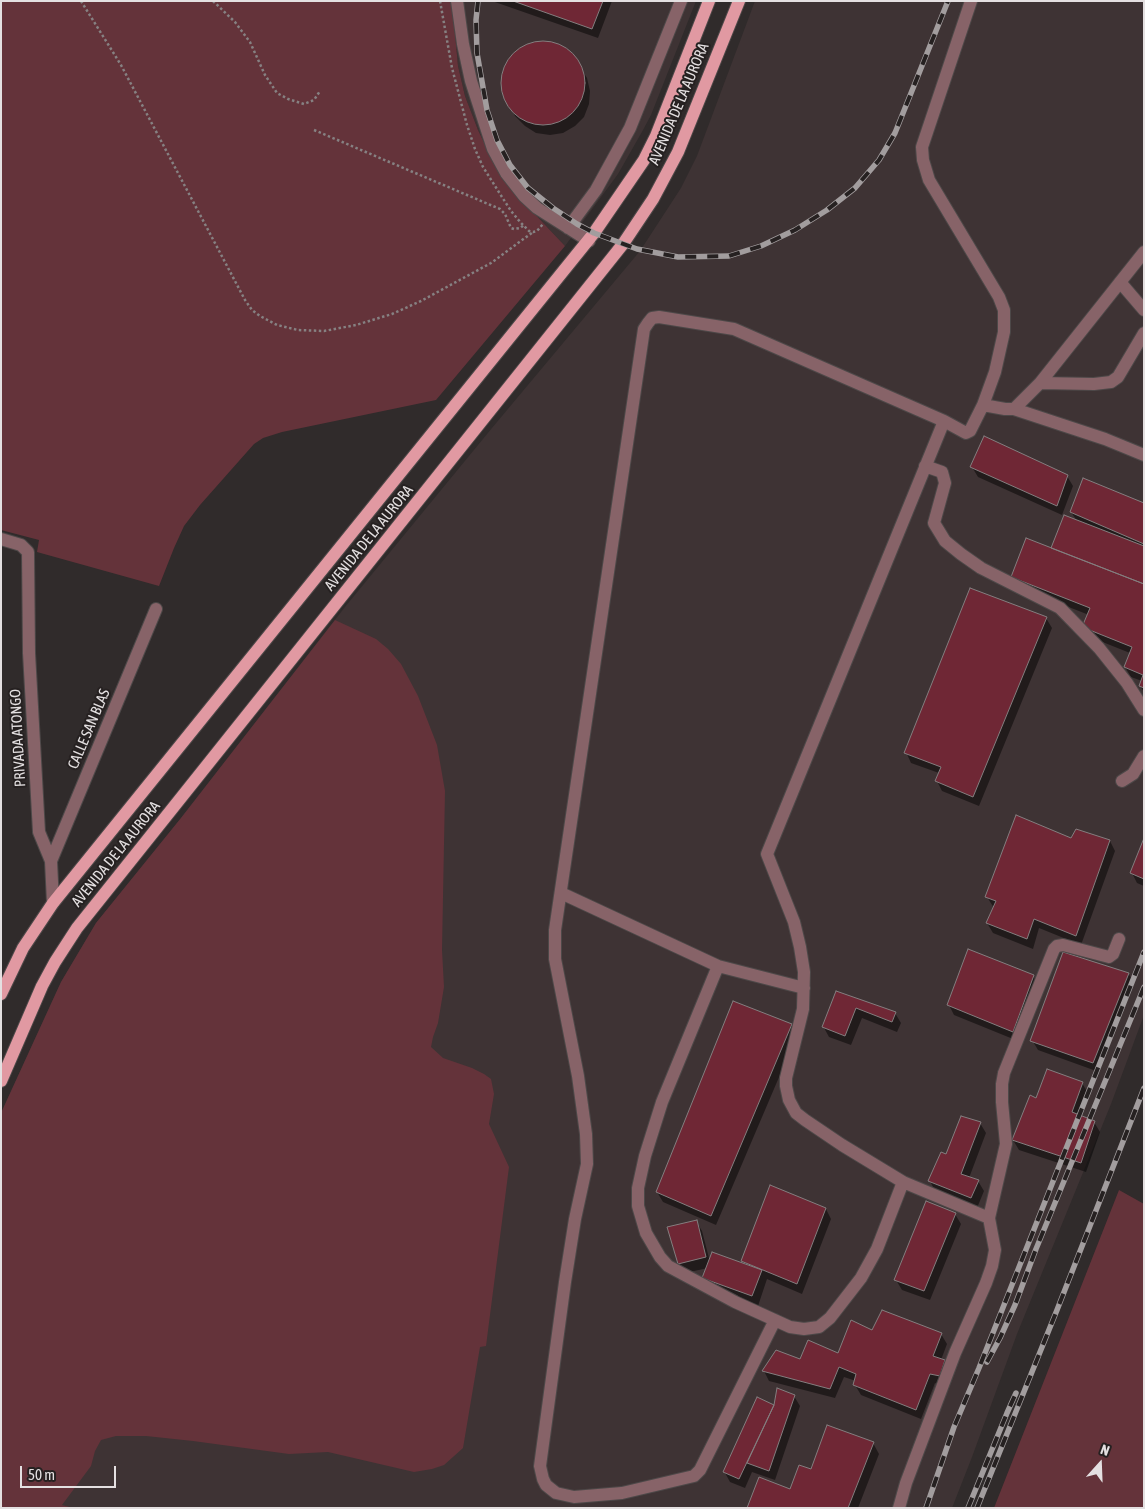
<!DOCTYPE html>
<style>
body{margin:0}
#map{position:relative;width:1145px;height:1509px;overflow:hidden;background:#302b2b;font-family:"Asap Condensed",sans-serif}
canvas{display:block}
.frame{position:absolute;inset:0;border:2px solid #e4e0e1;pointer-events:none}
.north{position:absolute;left:1075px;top:1439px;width:50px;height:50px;-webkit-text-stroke:4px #262121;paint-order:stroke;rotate:20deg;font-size:14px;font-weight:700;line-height:20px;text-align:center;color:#e4e0e1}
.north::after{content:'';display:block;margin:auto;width:18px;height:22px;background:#e4e0e1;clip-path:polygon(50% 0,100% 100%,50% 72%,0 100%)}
.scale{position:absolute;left:20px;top:1466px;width:96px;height:22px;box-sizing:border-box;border:2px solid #e4e0e1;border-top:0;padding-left:6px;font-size:15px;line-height:18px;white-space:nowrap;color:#e4e0e1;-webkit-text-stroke:4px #262121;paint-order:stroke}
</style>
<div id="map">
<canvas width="1145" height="1509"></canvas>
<div class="frame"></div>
<div class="north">N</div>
<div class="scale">50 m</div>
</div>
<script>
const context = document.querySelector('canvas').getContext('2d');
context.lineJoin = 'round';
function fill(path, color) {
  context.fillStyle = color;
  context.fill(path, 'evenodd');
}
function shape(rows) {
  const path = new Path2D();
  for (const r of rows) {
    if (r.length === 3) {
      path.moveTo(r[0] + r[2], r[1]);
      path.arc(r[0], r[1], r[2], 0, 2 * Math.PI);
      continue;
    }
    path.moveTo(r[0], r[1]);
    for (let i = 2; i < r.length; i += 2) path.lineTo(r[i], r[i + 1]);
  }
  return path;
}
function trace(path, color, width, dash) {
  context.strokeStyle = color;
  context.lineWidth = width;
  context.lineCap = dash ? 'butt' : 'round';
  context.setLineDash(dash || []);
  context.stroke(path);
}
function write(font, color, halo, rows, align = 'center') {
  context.font = font + ' "Asap Condensed",sans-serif';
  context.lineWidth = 4;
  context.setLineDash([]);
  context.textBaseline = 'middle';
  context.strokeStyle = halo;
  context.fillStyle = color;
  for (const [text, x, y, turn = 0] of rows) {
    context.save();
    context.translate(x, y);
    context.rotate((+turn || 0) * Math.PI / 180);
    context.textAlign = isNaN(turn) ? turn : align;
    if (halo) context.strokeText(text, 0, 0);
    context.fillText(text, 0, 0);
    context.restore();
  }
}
const built = shape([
 [452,1,696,1,651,115,643,130,618,174,565,246,531,210,492,159,478,130,465,96,458,66],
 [755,1,1144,1,1144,1015,1111,1104,1017,1334,972,1457,952,1508,1,1508,1,1113,61,982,96,923,181,818,345,607,492,428,640,251,681,188,697,156]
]);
const green = shape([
 [1,1,452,1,458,66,465,96,478,130,492,159,531,210,565,246,436,400,282,432,263,438,254,444,200,505,184,526,174,548,159,586,37,552,39,540,1,530],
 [335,620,376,639,388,649,401,664,418,696,437,745,445,791,442,950,444,987,438,1023,433,1037,431,1047,443,1058,472,1068,484,1074,491,1079,494,1094,489,1124,509,1167,486,1346,480,1347,463,1448,444,1465,432,1469,414,1472,328,1452,289,1454,193,1441,146,1436,116,1436,101,1440,95,1451,91,1466,62,1505,73,1508,1,1508,1,1113,61,982,96,923,181,818],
 [1119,1190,1144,1204,1144,1508,994,1508]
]);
const shadow = shape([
 [492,1,612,1,598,38],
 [537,43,550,43,563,47,573,56,587,78,590,91,589,104,584,117,575,126,563,133,550,135,536,133,525,126,515,116,504,93,503,80,506,67,513,55,524,47],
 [972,467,1067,476,1073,486,1062,515,978,477],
 [1144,504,1144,692,1140,686,1142,681,1131,677,1125,667,1130,653,1090,637,1089,615,1018,587,1012,577,1052,549,1077,521,1071,512],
 [1046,618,1052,628,979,806,942,791,937,781,939,773,911,763,906,752],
 [1077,830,1110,841,1115,851,1081,945,1039,928,1033,949,993,933,987,923,994,908,987,897,1071,840],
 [1144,841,1144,886,1137,883,1132,873],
 [1129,974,1134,984,1099,1072,1038,1050,1032,1040],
 [1033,976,1039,986,1018,1041,954,1015,949,1005],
 [836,993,895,1013,901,1023,897,1032,862,1018,851,1045,829,1037,823,1026],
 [791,1025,797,1035,716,1225,663,1202,657,1192],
 [1082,1083,1088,1093,1080,1116,1094,1122,1100,1132,1086,1172,1019,1150,1013,1140,1037,1099],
 [980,1123,986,1133,969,1178,978,1181,984,1191,977,1208,935,1191,930,1181,947,1156],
 [826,1209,831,1219,802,1294,767,1279,758,1306,710,1288,704,1278,708,1268,685,1273,679,1263,696,1221,702,1231,710,1262,745,1266,743,1261],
 [955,1214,961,1224,930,1300,902,1290,896,1280],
 [873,1332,941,1334,947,1344,941,1360,945,1361,950,1371,945,1386,935,1383,921,1419,861,1395,855,1385,856,1381,844,1377,835,1398,769,1381,764,1371,801,1360,838,1355],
 [794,1396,800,1406,775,1480,752,1472,745,1488,730,1482,724,1471,757,1398,775,1407],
 [828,1427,873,1443,879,1454,858,1508,748,1508,791,1491,812,1470]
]);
const building = shape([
 [513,1,603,1,592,29,513,1],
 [543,83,42],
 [984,436,1068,475,1057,506,970,467,984,436],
 [1083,478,1144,503,1144,544,1070,512,1083,478],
 [1064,515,1144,546,1144,584,1051,548,1064,515],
 [1026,538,1144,584,1144,688,1139,686,1143,675,1124,667,1132,647,1082,627,1090,608,1011,577,1026,538],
 [970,588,1047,617,973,797,935,781,941,767,904,753,970,588],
 [1016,815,1071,838,1076,829,1110,840,1076,936,1034,919,1027,939,986,923,996,901,985,897,1016,815],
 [1144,838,1144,879,1130,873,1144,838],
 [968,949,1034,975,1013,1032,947,1005,968,949],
 [1063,952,1129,973,1093,1063,1030,1041,1063,952],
 [836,991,896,1012,892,1022,856,1008,845,1036,822,1027,836,991],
 [733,1001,792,1024,711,1216,656,1192,733,1001],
 [1047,1069,1083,1082,1072,1112,1095,1121,1081,1163,1012,1140,1030,1095,1036,1098,1047,1069],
 [961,1116,981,1122,961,1174,979,1180,971,1198,928,1181,941,1152,946,1154,961,1116],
 [770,1185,826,1208,797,1284,741,1261,770,1185],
 [926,1201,956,1213,924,1291,894,1280,926,1201],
 [697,1220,706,1257,678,1264,667,1227,697,1220],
 [712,1252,762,1270,752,1296,702,1278,712,1252],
 [882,1310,942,1333,933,1356,945,1360,940,1376,930,1374,916,1410,853,1385,856,1374,839,1367,830,1389,762,1371,776,1350,800,1359,808,1340,838,1353,851,1320,872,1330,882,1310],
 [777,1388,795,1395,769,1471,747,1463,774,1405,777,1388],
 [757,1397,774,1405,739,1479,723,1472,757,1397],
 [827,1425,874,1442,848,1508,747,1508,759,1477,790,1489,799,1465,811,1469,827,1425]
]);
const path = shape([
 [81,1,121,65,245,300,252,310,260,316,277,325,298,330,324,331,356,325,392,314,421,301,491,263,533,232],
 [213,1,235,22,250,42,265,75,277,93,288,99,304,104,314,100,320,91],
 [440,1,452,68,467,125,475,149,483,167,502,197,511,211,521,223,529,231,533,232,537,231,543,224],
 [314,130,500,209,505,214,511,228,514,229,520,228,524,225]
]);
const minor = shape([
 [457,1,463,44,471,81,493,149,506,173,524,196,537,208,589,241],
 [568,228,596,190,630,128,681,1],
 [1120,282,1144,310],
 [1040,383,1094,384,1111,382,1118,377,1144,333],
 [983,405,1005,409,1014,409,1040,383,1144,252],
 [1014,409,1105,439,1144,455],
 [925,466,942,472,945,483,934,523,945,541,961,554,981,568,1060,608,1099,648,1127,683,1144,710],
 [1,539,21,545,28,552,29,653,39,832,51,861,53,903],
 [1122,781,1133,774,1144,756],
 [51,861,156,609],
 [561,893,718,966,662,1102,645,1156,638,1188,638,1206,646,1233,660,1257,668,1266,735,1302,790,1327,804,1329,819,1327,830,1318,861,1278,877,1249,903,1182,989,1218,995,1250,992,1266,986,1283,955,1353,906,1483,899,1508],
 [718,966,804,988],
 [903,1182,842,1145,805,1120,796,1113,789,1100,786,1086,786,1078,803,1009,804,972,800,947,794,922,767,854,944,421],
 [989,1218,1006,1144,1002,1102,1002,1084,1004,1073,1054,949,1057,946,1063,945,1109,957,1113,954,1119,939],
 [775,1320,700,1470,694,1476,622,1493,574,1497,556,1493,546,1485,543,1479,540,1466,565,1282,575,1219,587,1164,586,1134,578,1076,555,959,555,930,644,329,648,323,652,318,659,317,734,329,944,421,966,433,970,431,983,405,995,372,1004,332,1004,310,999,297,929,180,923,160,922,147,971,1]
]);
const major = shape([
 [1,994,23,948,53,903,594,233,644,160,656,136,709,1],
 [1,1081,42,986,55,962,77,928,623,244,653,199,678,152,739,1]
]);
const rail = shape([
 [478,1,476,20,477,53,487,110,497,140,510,165,528,188,553,208,577,224,594,233,637,249,678,257,729,256,761,246,795,230,827,210,855,188,879,160,895,133,948,1],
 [987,1362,1000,1338,1015,1305,1036,1249,1144,987],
 [926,1508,954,1427,979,1368,1144,952],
 [968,1508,1007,1413,1016,1393],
 [977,1508,1057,1310,1144,1088]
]);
const streetNames = [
 ["AVENIDA DE LA AURORA",679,104,-67],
 ["AVENIDA DE LA AURORA",369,538,-51],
 ["CALLE SAN BLAS",89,729,-67],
 ["PRIVADA ATONGO",18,738,-93],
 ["AVENIDA DE LA AURORA",116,854,-51]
];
fill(built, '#3e3334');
fill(green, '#64333a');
fill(shadow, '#0007');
fill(building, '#6f2735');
trace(building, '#847e7f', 1);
trace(minor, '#4d4848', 14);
trace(major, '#4d4848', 14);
trace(path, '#868182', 2.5, [2.5, 2.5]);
trace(minor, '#876368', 12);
trace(major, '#e199a2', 12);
trace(rail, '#a29d9e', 5.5);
trace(rail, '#262121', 4, [11]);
write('15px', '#e4e0e1', '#262121', streetNames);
</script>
